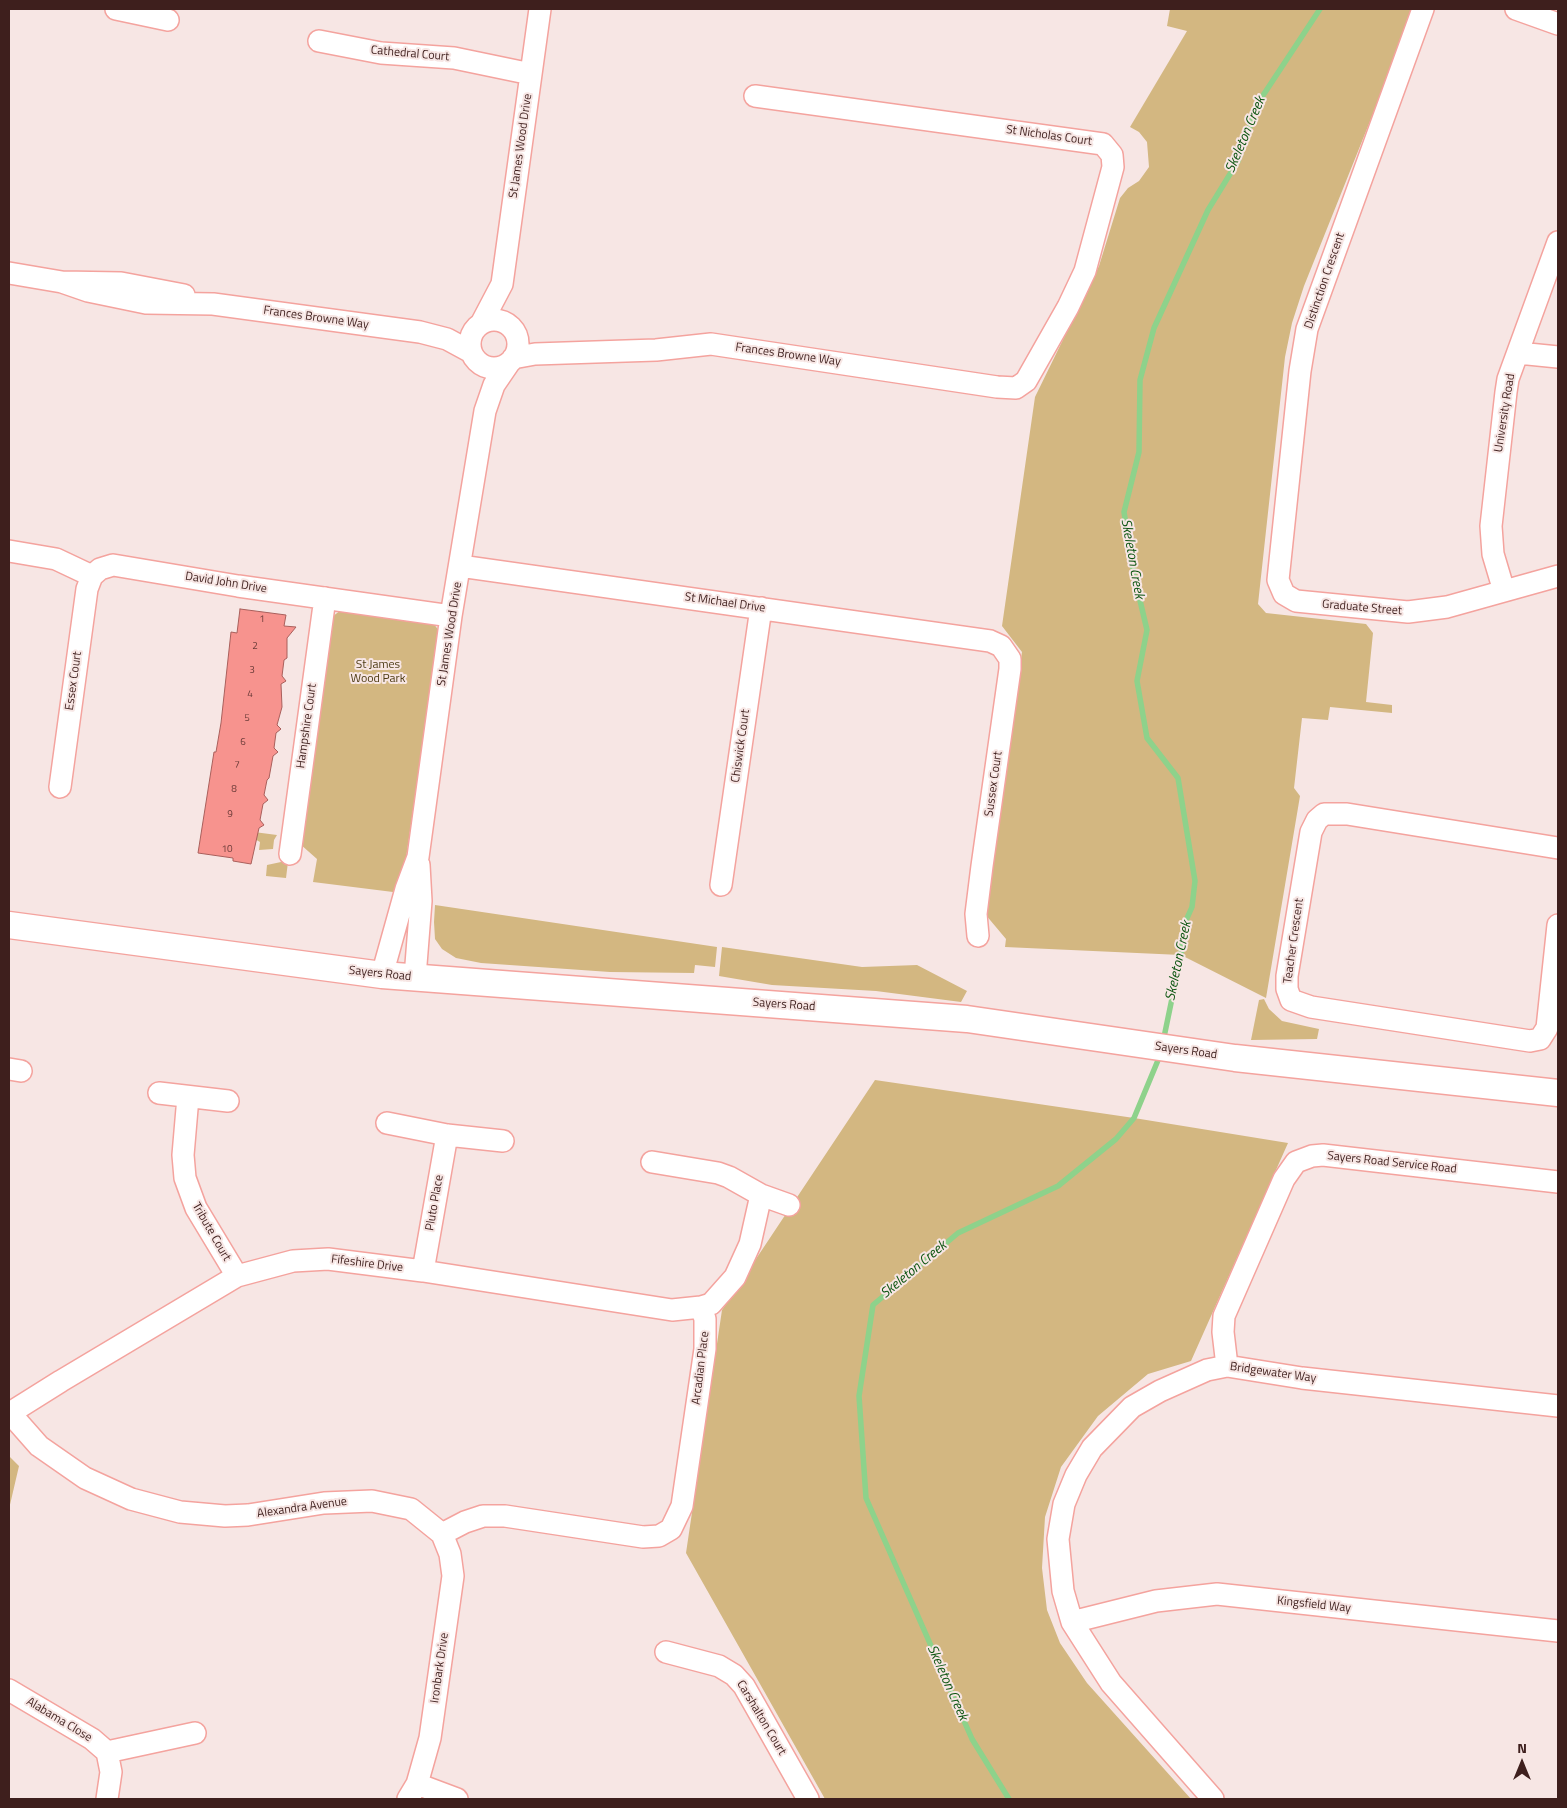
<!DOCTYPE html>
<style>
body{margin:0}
#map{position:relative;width:1567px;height:1808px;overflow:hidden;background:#f7e6e4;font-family:"Titillium Web",sans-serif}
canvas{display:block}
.frame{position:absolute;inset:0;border:10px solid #3e1f1d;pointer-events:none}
.north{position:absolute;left:1497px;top:1738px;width:50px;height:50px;-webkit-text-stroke:4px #f7e6e4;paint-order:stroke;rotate:0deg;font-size:14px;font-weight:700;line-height:20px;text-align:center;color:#3e1f1d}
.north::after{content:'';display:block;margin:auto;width:18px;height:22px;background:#3e1f1d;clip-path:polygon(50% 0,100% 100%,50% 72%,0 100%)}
</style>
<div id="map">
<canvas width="1567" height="1808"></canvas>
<div class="frame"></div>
<div class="north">N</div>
</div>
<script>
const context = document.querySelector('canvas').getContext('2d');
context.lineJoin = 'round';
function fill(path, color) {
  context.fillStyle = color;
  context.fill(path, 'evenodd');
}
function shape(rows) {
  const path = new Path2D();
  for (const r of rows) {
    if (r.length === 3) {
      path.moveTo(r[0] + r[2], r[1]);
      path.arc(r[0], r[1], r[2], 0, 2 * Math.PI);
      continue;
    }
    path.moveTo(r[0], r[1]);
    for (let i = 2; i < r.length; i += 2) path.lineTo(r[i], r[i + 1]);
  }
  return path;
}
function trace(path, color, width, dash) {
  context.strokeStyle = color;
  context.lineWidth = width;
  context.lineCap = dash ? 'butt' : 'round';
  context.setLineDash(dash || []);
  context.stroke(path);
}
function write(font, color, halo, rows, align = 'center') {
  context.font = font + ' "Titillium Web",sans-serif';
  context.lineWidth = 4;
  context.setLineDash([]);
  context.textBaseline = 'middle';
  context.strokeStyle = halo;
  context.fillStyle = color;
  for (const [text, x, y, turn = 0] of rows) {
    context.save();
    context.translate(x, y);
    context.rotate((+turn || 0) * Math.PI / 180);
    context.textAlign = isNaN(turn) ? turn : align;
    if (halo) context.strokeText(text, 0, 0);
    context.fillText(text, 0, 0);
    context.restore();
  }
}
const green = shape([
 [1170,9,1415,9,1304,286,1292,323,1285,357,1258,604,1266,613,1366,624,1373,633,1366,702,1392,705,1392,713,1330,707,1328,720,1302,718,1294,788,1300,796,1266,998,1181,955,1005,947,1006,939,985,914,1022,652,1002,626,1035,397,1099,266,1120,198,1128,188,1139,181,1149,167,1147,142,1139,132,1130,127,1187,31,1167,26],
 [341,610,434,624,439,631,401,893,313,882,317,859,300,844,332,617],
 [254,832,277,835,274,840,273,849,259,850,260,842,253,838],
 [281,862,288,862,286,878,266,876,267,865],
 [435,905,717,947,715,967,695,965,694,973,610,972,481,963,456,958,442,949,435,939,434,922],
 [722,947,862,967,917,965,967,991,961,1002,876,991,772,985,719,976],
 [1264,999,1269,1009,1282,1021,1319,1029,1317,1039,1251,1040,1259,1000],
 [875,1080,1134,1118,1288,1143,1191,1361,1148,1374,1098,1416,1061,1467,1045,1517,1042,1568,1047,1610,1060,1643,1087,1683,1191,1799,825,1799,686,1553,722,1310],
 [9,1456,19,1466,9,1509]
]);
const stream = shape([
 [1163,1042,1181,955,1184,925,1192,907,1195,881,1178,778,1147,738,1137,681,1147,630,1134,575,1124,512,1139,452,1140,380,1154,328,1208,210,1238,161,1258,103,1320,9],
 [1009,1799,972,1739,866,1498,859,1396,873,1305,958,1233,1058,1186,1116,1139,1134,1118,1161,1053]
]);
const building = shape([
 [240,609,286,615,284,626,296,627,287,638,287,658,284,660,282,676,286,681,281,684,282,707,277,725,281,729,276,733,274,748,278,752,273,756,269,778,267,780,264,795,268,800,263,804,260,820,264,825,259,828,251,864,233,861,233,858,198,853,214,752,216,752,221,723,231,632,237,633,240,609]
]);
const minor = shape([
 [116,9,168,20],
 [1423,9,1307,329,1300,371,1278,580,1284,594,1296,601,1408,612,1447,607,1558,576],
 [1516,9,1558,24],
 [319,41,381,53,454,58,531,74],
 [9,273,62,282,121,283,184,295],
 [62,282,88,291,146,303,213,304,420,332,447,339,471,352],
 [494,344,24],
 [481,324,502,284,540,9],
 [1518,353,1558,357],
 [513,358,535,354,656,350,711,344,997,387,1016,388,1026,381,1068,307,1085,271,1113,167,1112,155,1103,144,755,96],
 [9,551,56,559,92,576,100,569,113,565,238,586,451,616],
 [460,566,990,641,1001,646,1010,659,1010,669,982,866,976,914,978,936],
 [1504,591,1493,554,1491,526,1506,392,1508,379,1558,242],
 [60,787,87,589,92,576],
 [1558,848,1347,814,1324,814,1317,820,1311,832,1287,976,1287,989,1291,1000,1311,1007,1530,1041,1540,1039,1547,1028,1558,925],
 [290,854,325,598],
 [721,885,761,608],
 [382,975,406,889,418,857,451,616,485,411,494,385,509,363],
 [415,977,421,901,419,865],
 [9,1069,21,1071],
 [159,1093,228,1101],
 [188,1097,183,1155,185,1178,196,1208,237,1276],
 [387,1123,447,1135,503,1141],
 [652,1162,718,1173,729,1177,761,1195,789,1205],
 [423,1271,447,1135],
 [1227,1366,1223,1332,1224,1316,1284,1179,1296,1162,1312,1156,1323,1155,1558,1182],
 [9,1412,39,1446,85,1478,131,1499,180,1512,225,1516,248,1515,324,1503,372,1501,411,1509,442,1534,465,1522,483,1516,505,1516,643,1537,659,1536,671,1529,682,1506,705,1349,705,1319,701,1307,711,1304,735,1277,750,1244,761,1195],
 [10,1413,61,1381,237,1276,293,1261,328,1259,423,1271,672,1310,701,1307],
 [1072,1622,1156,1601,1217,1594,1558,1631],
 [666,1652,719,1666,734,1675,744,1686,808,1799],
 [9,1690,92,1739,107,1752,111,1772,107,1799],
 [107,1752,195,1733],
 [417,1784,457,1799],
 [408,1799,417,1784,430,1738,453,1576,450,1554,442,1534],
 [1213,1799,1111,1683,1072,1622,1063,1591,1058,1539,1064,1504,1076,1475,1092,1448,1132,1407,1160,1391,1207,1370,1227,1366,1302,1378,1558,1406]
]);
const major = shape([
 [9,925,382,975,967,1019,1235,1058,1558,1093]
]);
const numberNames = [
 ["1",262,620],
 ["2",255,647],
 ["3",252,671],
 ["4",250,695],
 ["5",247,719],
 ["6",243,743],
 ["7",237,766],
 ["8",234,790],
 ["9",230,815],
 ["10",227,850]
];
const streetNames = [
 ["Cathedral Court",410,54,5],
 ["St Nicholas Court",1049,136,8],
 ["St James Wood Drive",521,146,-82],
 ["Distinction Crescent",1325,281,-71],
 ["Frances Browne Way",316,318,8],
 ["Frances Browne Way",788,355,8],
 ["University Road",1505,413,-81],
 ["David John Drive",226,583,9],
 ["St Michael Drive",725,603,8],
 ["Graduate Street",1362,608,5],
 ["St James Wood Drive",450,634,-81],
 ["Essex Court",74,681,-82],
 ["Hampshire Court",307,726,-82],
 ["Chiswick Court",741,746,-82],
 ["Sussex Court",994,784,-82],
 ["Teacher Crescent",1294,941,-82],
 ["Sayers Road",380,974,6],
 ["Sayers Road",784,1005,4],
 ["Sayers Road",1186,1051,8],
 ["Sayers Road Service Road",1392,1163,6],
 ["Pluto Place",435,1203,-80],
 ["Tribute Court",211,1232,60],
 ["Fifeshire Drive",367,1264,7],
 ["Arcadian Place",701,1368,-83],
 ["Bridgewater Way",1273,1373,8],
 ["Alexandra Avenue",302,1508,-8],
 ["Kingsfield Way",1314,1605,6],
 ["Ironbark Drive",440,1668,-82],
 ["Carshalton Court",761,1718,59],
 ["Alabama Close",59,1720,31]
];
const parkNames = [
 ["St James",378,665],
 ["Wood Park",378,679]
];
const waterNames = [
 ["Skeleton Creek",1246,135,-67],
 ["Skeleton Creek",1132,559,80],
 ["Skeleton Creek",1179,961,-78],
 ["Skeleton Creek",914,1270,-40],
 ["Skeleton Creek",947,1683,66]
];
fill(green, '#d3b781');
trace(stream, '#8ed28b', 5.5);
fill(building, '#f7938e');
trace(building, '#a95f5b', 1);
trace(minor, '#f4a39e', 24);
trace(major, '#f4a39e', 29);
trace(minor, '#fff', 21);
trace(major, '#fff', 26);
write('10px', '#6c3c39', null, numberNames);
write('12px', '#3e1f1d', '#f7e6e4', streetNames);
write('12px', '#4d3b14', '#f7e6e4', parkNames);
write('italic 14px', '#0a540f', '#f7e6e4', waterNames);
</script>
